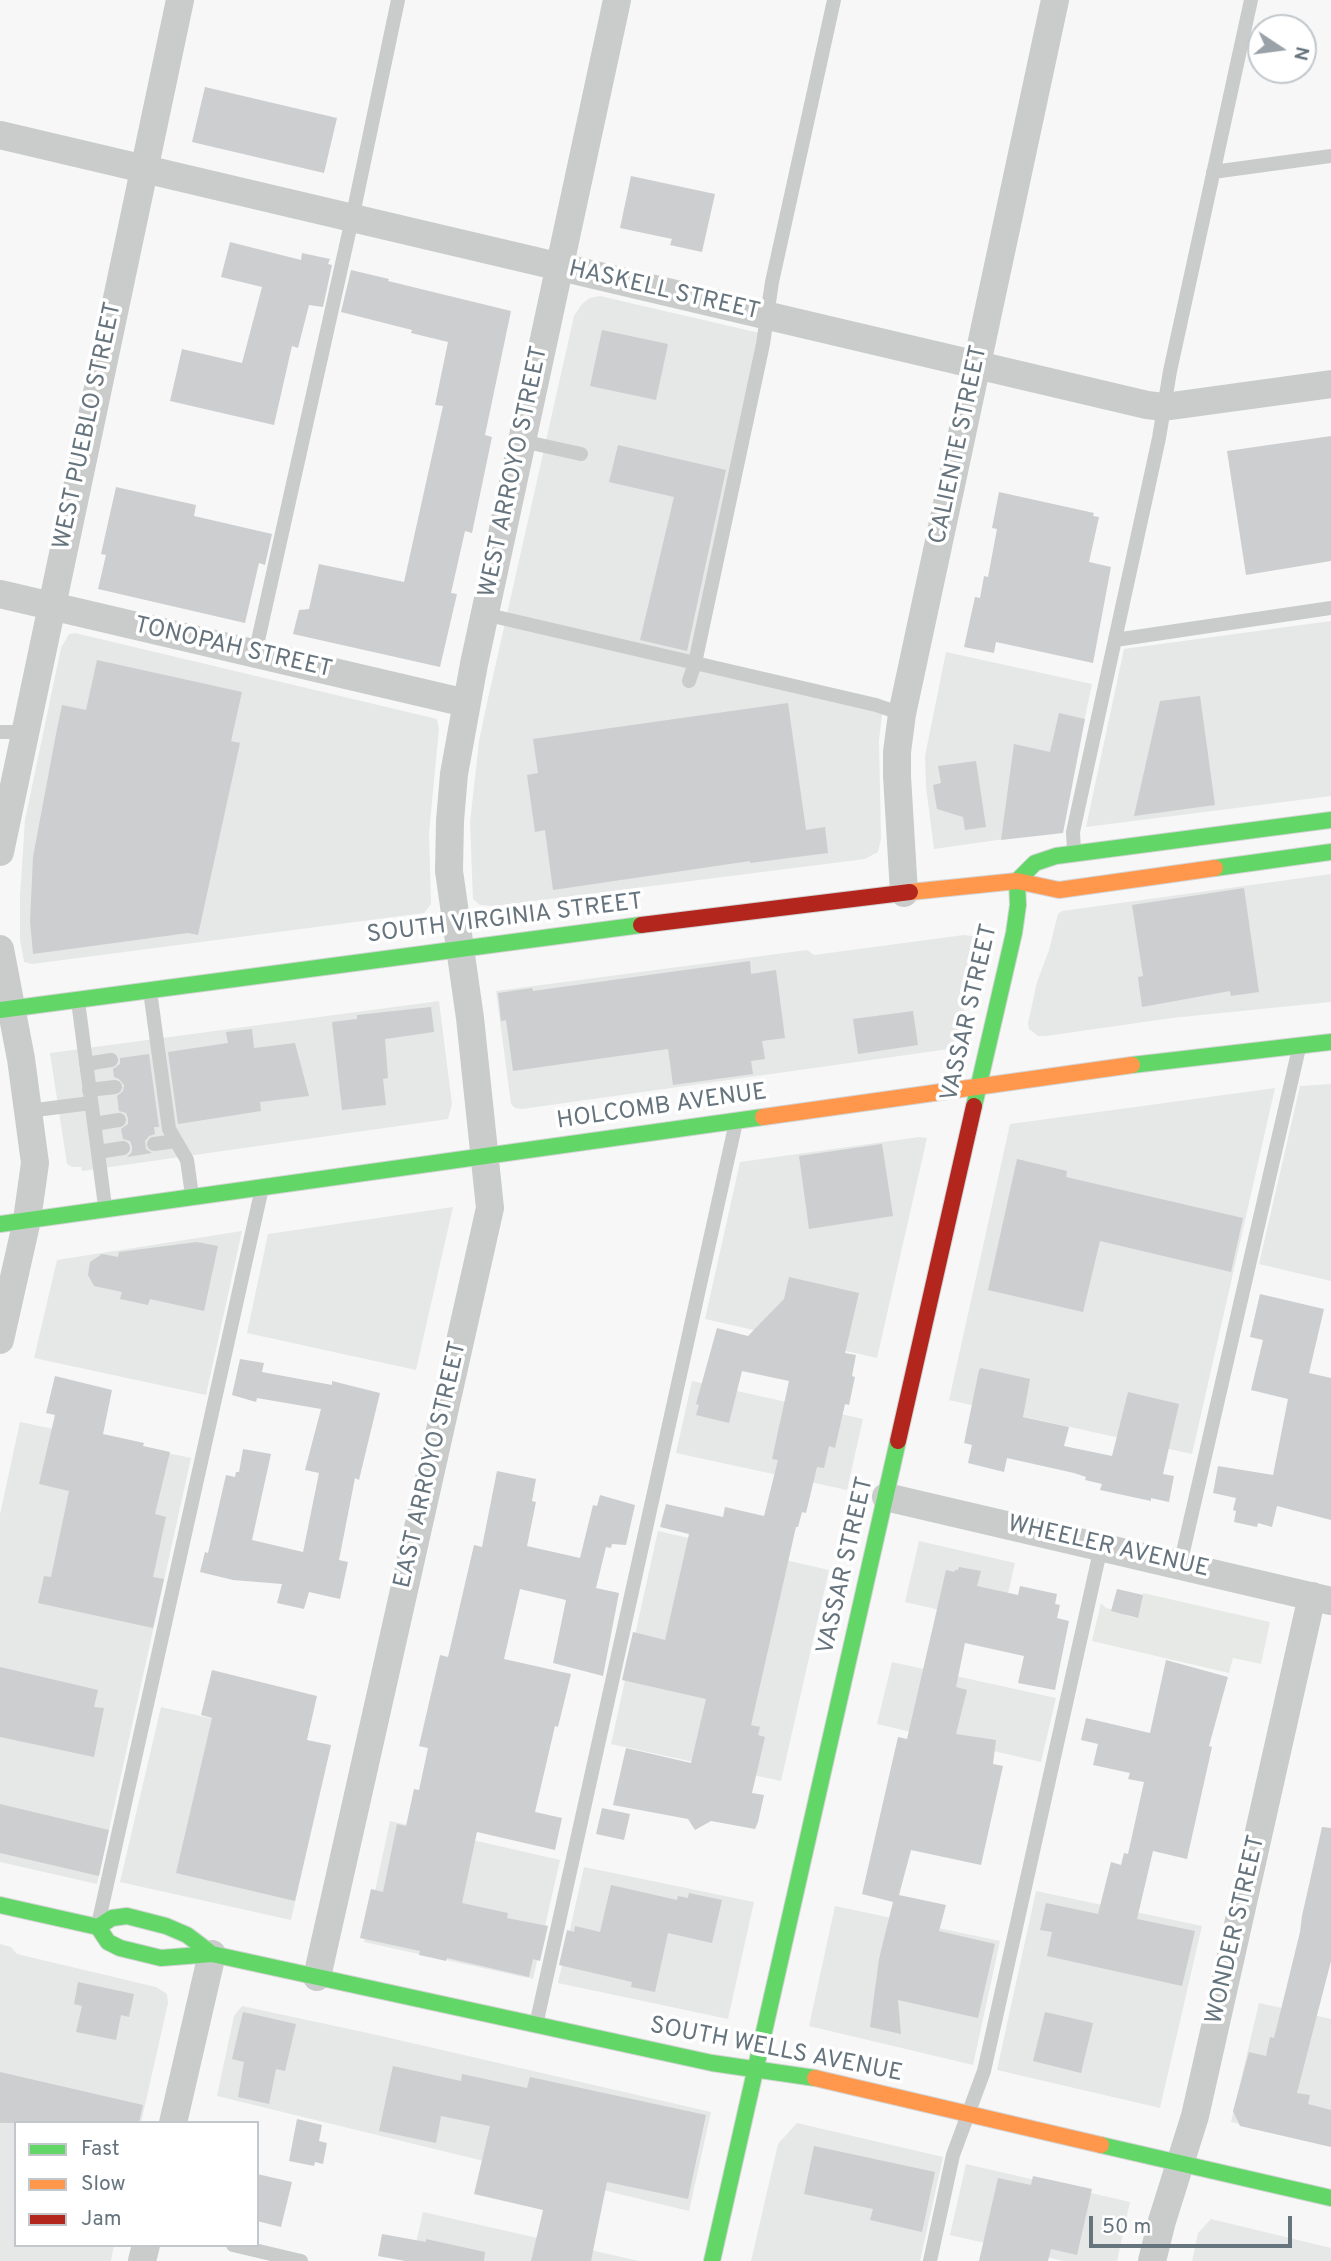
<!DOCTYPE html>
<style>
body{margin:0}
#map{position:relative;width:1331px;height:2261px;overflow:hidden;background:#f7f7f7;font-family:Overpass,sans-serif}
canvas{display:block}
.legend{position:absolute;left:14px;top:2121px;width:245px;height:126px;box-sizing:border-box;background:#fff;border:2px solid #c2c7cb;margin:0;padding:9px 12px;list-style:none;font-size:21px;color:#66747e}
.legend li{display:flex;align-items:center;gap:14px;height:35px}
.legend b{width:35px;border:2px solid #c2c7cb}
.north{position:absolute;left:1247px;top:14px;width:70px;height:70px;box-sizing:border-box;background:#fff;border:2px solid #c2c7cb;border-radius:50%;rotate:103deg;font-size:19px;font-weight:700;line-height:28px;text-align:center;color:#66747e}
.north::after{content:'';display:block;margin:auto;width:24px;height:32px;background:#99a2a8;clip-path:polygon(50% 0,100% 100%,50% 72%,0 100%)}
.scale{position:absolute;left:1089px;top:2216px;width:203px;height:32px;box-sizing:border-box;border:4px solid #66747e;border-top:0;padding-left:9px;font-size:21px;line-height:24px;white-space:nowrap;color:#66747e;-webkit-text-stroke:5px #fff;paint-order:stroke}
</style>
<div id="map">
<canvas width="1331" height="2261"></canvas>
<ul class="legend">
<li><b style="height:9px;background:#63d668"></b>Fast</li>
<li><b style="height:9px;background:#ff974d"></b>Slow</li>
<li><b style="height:9px;background:#b3261e"></b>Jam</li>
</ul>
<div class="north">N</div>
<div class="scale">50 m</div>
</div>
<script>
const context = document.querySelector('canvas').getContext('2d');
context.lineJoin = 'round';
function fill(path, color) {
  context.fillStyle = color;
  context.fill(path, 'evenodd');
}
function shape(rows) {
  const path = new Path2D();
  for (const r of rows) {
    path.moveTo(r[0], r[1]);
    for (let i = 2; i < r.length; i += 2) path.lineTo(r[i], r[i + 1]);
  }
  return path;
}
function trace(path, color, width, dash) {
  context.strokeStyle = color;
  context.lineWidth = width;
  context.lineCap = dash ? 'butt' : 'round';
  context.setLineDash(dash || []);
  context.stroke(path);
}
function write(font, color, halo, rows, align = 'center') {
  context.font = font + ' Overpass,sans-serif';
  context.lineWidth = 7;
  context.setLineDash([]);
  context.textBaseline = 'middle';
  context.strokeStyle = halo;
  context.fillStyle = color;
  for (const [text, x, y, turn = 0] of rows) {
    context.save();
    context.translate(x, y);
    context.rotate((+turn || 0) * Math.PI / 180);
    context.textAlign = isNaN(turn) ? turn : align;
    if (halo) context.strokeText(text, 0, 0);
    context.fillText(text, 0, 0);
    context.restore();
  }
}
const built = shape([
 [600,296,764,334,695,662,883,707,879,740,881,839,878,852,865,859,494,906,480,905,473,899,470,823,479,741,487,703,574,316,582,304,590,298],
 [1331,621,1331,796,1086,827,1124,649],
 [75,633,437,719,439,729,429,833,431,904,424,913,32,964,24,962,20,939,20,896,25,820,61,648,69,634],
 [946,652,1092,684,1061,831,934,849,926,787,925,756],
 [1331,874,1331,1002,1172,1018,1046,1036,1038,1036,1029,1029,1028,1023,1037,982,1049,950,1058,914,1062,911],
 [964,935,972,936,976,939,978,945,958,1039,949,1049,522,1109,515,1108,511,1104,496,991,807,950,814,955],
 [439,1001,452,1104,448,1119,82,1171,81,1167,72,1167,67,1164,50,1053],
 [1331,1084,1331,1281,1259,1264,1300,1086],
 [1275,1088,1192,1454,949,1400,1010,1124],
 [919,1137,927,1138,877,1358,705,1319,740,1162],
 [453,1207,416,1370,247,1333,268,1234],
 [242,1231,206,1395,34,1358,57,1260],
 [692,1381,863,1419,847,1490,676,1453],
 [20,1422,191,1458,97,1884,0,1862,0,1514],
 [658,1531,829,1570,781,1781,611,1744],
 [919,1541,1015,1563,1001,1624,905,1602],
 [892,1662,1056,1698,1041,1762,877,1724],
 [161,1707,331,1746,291,1920,120,1882],
 [390,1821,560,1860,533,1979,364,1942],
 [584,1867,754,1902,728,2019,558,1983],
 [1036,1891,1202,1926,1160,2108,997,2070],
 [835,1906,1000,1941,973,2065,809,2026],
 [0,1944,11,1947,17,1954,156,1987,167,1994,168,2003,141,2123,16,2123,16,2245,114,2245,111,2261,0,2261],
 [1259,2003,1331,2019,1331,2145,1231,2122],
 [242,2006,377,2035,711,2112,689,2211,217,2096,234,2016],
 [797,2123,943,2157,920,2261,751,2261,778,2144],
 [966,2164,1130,2202,1117,2261,1063,2261,950,2235],
 [423,2212,639,2261,412,2261],
 [1211,2219,1331,2248,1331,2261,1192,2261,1198,2233]
]);
const green = shape([
 [1143,1593,1270,1622,1261,1664,1233,1658,1229,1673,1092,1641,1101,1603,1106,1608,1125,1612,1125,1615,1136,1618]
]);
const building = shape([
 [205,87,337,118,324,173,192,142],
 [631,176,715,194,702,252,670,245,672,239,620,228],
 [230,242,301,260,302,253,330,259,328,264,332,265,323,307,309,305,298,348,292,346,274,425,170,401,182,349,242,363,262,287,221,277],
 [351,270,389,279,388,281,511,311,485,435,492,437,472,533,465,531,451,593,457,594,440,667,293,634,299,610,309,609,319,564,404,582,443,406,435,405,448,342,411,333,412,330,341,312],
 [602,330,668,344,656,400,590,386],
 [1331,436,1331,561,1246,575,1227,451],
 [618,445,726,470,687,651,640,640,674,497,609,482],
 [116,487,196,505,194,516,272,534,265,565,259,563,245,623,98,589,106,555,101,554],
 [999,492,1094,513,1093,516,1099,517,1089,562,1111,567,1093,663,996,642,994,653,964,647,975,597,980,598,984,576,988,577,997,529,992,528],
 [97,660,242,692,231,741,240,743,198,935,188,933,33,954,30,921,33,857,56,734,62,705,86,710],
 [1200,696,1215,805,1134,816,1160,701],
 [788,703,806,830,825,827,828,853,750,863,750,861,553,890,545,830,535,832,527,775,538,773,533,739],
 [1059,713,1085,719,1063,833,1001,840,1014,744,1050,752],
 [976,761,986,827,965,830,963,817,937,809,933,785,941,783,938,766],
 [1244,888,1259,992,1231,996,1230,991,1142,1007,1138,977,1143,976,1132,905],
 [750,961,751,974,776,970,785,1038,762,1041,765,1059,751,1061,753,1074,673,1085,668,1049,513,1071,506,1020,501,1021,498,993,532,988,533,991],
 [431,1007,434,1032,385,1039,388,1078,383,1079,386,1105,342,1110,332,1022,357,1019,357,1015],
 [913,1011,918,1045,858,1054,853,1019],
 [252,1029,254,1048,295,1043,309,1096,260,1102,261,1111,178,1124,168,1052,228,1043,226,1032],
 [149,1054,159,1127,154,1127,155,1134,149,1136,145,1141,146,1149,152,1153,127,1157,132,1152,132,1146,130,1141,123,1139,121,1129,128,1124,128,1118,126,1113,119,1111,117,1096,123,1091,124,1085,119,1079,114,1077,113,1069,120,1064,120,1058],
 [882,1144,893,1216,809,1229,799,1156],
 [1017,1159,1067,1171,1066,1177,1243,1218,1231,1272,1100,1241,1083,1312,988,1290],
 [197,1242,218,1246,204,1311,150,1299,148,1305,120,1299,122,1292,94,1286,88,1275,90,1262,102,1254,118,1257,119,1252],
 [789,1277,859,1293,845,1353,856,1355,852,1376,855,1377,849,1405,845,1404,835,1448,829,1446,824,1468,817,1467,806,1513,802,1512,798,1527,796,1527,751,1725,760,1727,758,1735,765,1737,752,1793,764,1795,758,1822,755,1829,711,1821,695,1830,688,1819,613,1805,626,1748,691,1763,706,1699,622,1680,633,1632,665,1640,689,1534,660,1527,666,1504,723,1517,725,1507,764,1516,778,1460,772,1459,789,1381,742,1371,729,1423,696,1415,699,1405,696,1404,717,1328,748,1336,784,1299],
 [1260,1294,1324,1309,1309,1373,1331,1378,1331,1520,1277,1506,1272,1527,1258,1523,1257,1527,1234,1522,1236,1511,1233,1510,1236,1498,1213,1493,1218,1466,1273,1475,1288,1399,1251,1390,1263,1340,1250,1337],
 [240,1359,264,1363,262,1372,332,1385,332,1381,380,1393,359,1480,355,1478,339,1560,348,1562,340,1599,309,1592,304,1609,277,1603,282,1584,233,1580,200,1572,205,1552,208,1553,226,1475,235,1477,236,1472,239,1472,243,1449,271,1454,252,1540,303,1552,319,1473,305,1470,321,1409,257,1398,256,1402,232,1395],
 [981,1368,1030,1379,1023,1417,1069,1427,1064,1446,1112,1456,1128,1392,1179,1404,1163,1474,1174,1476,1169,1502,1151,1498,1151,1501,1100,1490,1102,1484,1085,1480,1086,1477,1074,1473,1007,1458,1004,1472,968,1463,972,1445,964,1443,979,1370],
 [55,1376,112,1390,103,1434,144,1443,143,1446,170,1452,155,1514,166,1517,153,1577,164,1579,153,1628,38,1603,44,1576,51,1577,69,1491,39,1484,55,1415,46,1413],
 [497,1471,536,1479,532,1501,536,1502,527,1546,580,1558,593,1505,597,1506,600,1495,635,1505,626,1545,612,1544,611,1548,606,1547,596,1588,619,1593,603,1676,553,1663,566,1600,520,1589,504,1659,571,1674,558,1727,555,1726,535,1812,562,1818,555,1850,477,1832,462,1903,508,1913,507,1918,548,1926,540,1961,533,1959,529,1977,447,1958,446,1961,433,1958,419,1955,420,1951,360,1938,371,1889,383,1892,397,1824,406,1826,414,1789,419,1790,428,1748,419,1746,440,1655,448,1657,474,1545,482,1547],
 [959,1567,981,1571,977,1586,1018,1595,1020,1586,1057,1594,1055,1604,1060,1605,1057,1618,1069,1621,1055,1690,1018,1683,1024,1656,965,1643,956,1687,967,1690,956,1734,996,1740,993,1764,1003,1766,981,1865,911,1850,899,1895,946,1905,939,1931,995,1944,978,2018,898,2000,901,2034,870,2027,879,1959,893,1902,862,1894,898,1737,907,1739,946,1570,954,1572,955,1570,958,1570],
 [1117,1589,1143,1595,1138,1618,1111,1611],
 [1166,1660,1228,1677,1209,1746,1212,1747,1187,1859,1153,1851,1137,1919,1195,1931,1182,1986,1047,1956,1052,1932,1040,1930,1046,1903,1098,1914,1111,1862,1121,1865,1124,1853,1128,1854,1144,1782,1128,1779,1130,1773,1093,1765,1098,1744,1081,1740,1086,1718,1150,1733],
 [0,1667,98,1690,94,1707,104,1708,94,1757,0,1737],
 [212,1670,317,1696,307,1740,331,1745,295,1901,176,1873,212,1718,201,1715],
 [0,1804,109,1830,99,1876,0,1853],
 [602,1808,630,1814,624,1840,596,1834],
 [1322,1827,1331,1828,1331,1961,1297,2093,1310,2095,1308,2104,1331,2110,1331,2147,1240,2126,1233,2111,1249,2052,1266,2056,1270,2037,1274,2038,1300,1932,1302,1916],
 [611,1885,677,1900,678,1896,688,1898,689,1893,722,1900,712,1943,668,1933,655,1992,631,1987,632,1982,559,1965,567,1930,574,1932,575,1926,600,1932],
 [78,1982,134,1994,129,2017,121,2015,116,2040,76,2032,82,2006,74,2004],
 [243,2012,296,2024,285,2071,276,2069,269,2104,238,2097,244,2062,232,2059],
 [1045,2012,1093,2023,1081,2073,1033,2061],
 [393,2066,461,2081,462,2074,527,2088,530,2077,706,2115,688,2199,607,2182,591,2261,531,2261,543,2210,474,2194,490,2126,441,2116,436,2143,379,2131],
 [0,2072,143,2105,139,2123,0,2123],
 [297,2119,322,2125,319,2141,327,2143,323,2164,315,2162,314,2166,289,2161],
 [814,2146,935,2172,922,2232,870,2220,873,2209,804,2194],
 [257,2174,292,2182,281,2227,257,2221],
 [1033,2176,1092,2189,1077,2255,1051,2249,1048,2261,979,2261,998,2178,1031,2185],
 [382,2234,426,2242,426,2239,485,2252,484,2261,405,2261,378,2256]
]);
const lane = shape([
 [1213,172,1331,156],
 [522,441,581,454],
 [484,614,876,705,902,714],
 [1115,640,1331,608],
 [255,654,352,219,398,0],
 [689,681,695,663,763,344,772,282,834,0],
 [0,732,24,732],
 [1074,851,1073,832,1159,438,1170,371,1251,0],
 [150,991,169,1129,187,1160,192,1195],
 [78,1001,105,1206],
 [86,1064,111,1060],
 [89,1090,115,1087],
 [28,1111,91,1103],
 [94,1124,119,1120],
 [154,1144,176,1141],
 [98,1152,123,1148],
 [1180,1565,1299,1048],
 [99,1920,262,1188],
 [536,2025,736,1122],
 [233,2245,301,2261],
 [930,2261,953,2155,984,2071,1101,1547]
]);
const street = shape([
 [0,135,1147,405,1164,407,1331,384],
 [0,594,466,703],
 [0,852,180,0],
 [904,893,897,776,897,752,902,714,1055,0],
 [0,949,21,1059,35,1163,27,1220,0,1340],
 [886,1497,1331,1601],
 [317,1977,490,1208,470,1018,449,871,450,821,454,774,474,664,617,0],
 [173,2123,212,1954],
 [142,2261,146,2245],
 [1152,2261,1162,2221,1195,2116,1312,1596]
]);
const fast = shape([
 [1215,868,1331,852],
 [1017,881,1035,863,1056,856,1331,820],
 [0,1010,641,925],
 [1132,1065,1331,1042],
 [974,1106,1014,933,1018,905,1017,881],
 [0,1224,763,1117],
 [0,1905,98,1927,108,1942,120,1948,161,1958,212,1954,712,2063,815,2078],
 [98,1927,112,1918,127,1916,166,1926,187,1935,212,1954],
 [1101,2145,1331,2198],
 [712,2261,898,1441]
]);
const slow = shape([
 [910,892,1017,881,1059,890,1215,868],
 [763,1117,1132,1065],
 [815,2078,1101,2145]
]);
const jam = shape([
 [641,925,910,892],
 [898,1441,974,1106]
]);
const streetNames = [
 ["HASKELL STREET",664,292,13],
 ["WEST PUEBLO STREET",89,426,-78],
 ["CALIENTE STREET",960,445,-78],
 ["WEST ARROYO STREET",515,472,-78],
 ["TONOPAH STREET",233,649,13],
 ["SOUTH VIRGINIA STREET",505,920,-7],
 ["VASSAR STREET",971,1013,-77],
 ["HOLCOMB AVENUE",662,1108,-8],
 ["EAST ARROYO STREET",432,1465,-77],
 ["WHEELER AVENUE",1108,1548,13],
 ["VASSAR STREET",847,1566,-77],
 ["WONDER STREET",1237,1930,-77],
 ["SOUTH WELLS AVENUE",776,2051,11]
];
fill(built, '#e6e7e7');
fill(green, '#e6e9e5');
fill(building, '#cdcecf');
trace(fast, '#d3d4d5', 18);
trace(slow, '#d3d4d5', 18);
trace(jam, '#d3d4d5', 18);
trace(lane, '#cacccc', 14);
trace(street, '#cacccc', 28);
trace(fast, '#63d668', 16);
trace(slow, '#ff974d', 16);
trace(jam, '#b3261e', 16);
write('24px', '#66747e', '#fff', streetNames);
</script>
